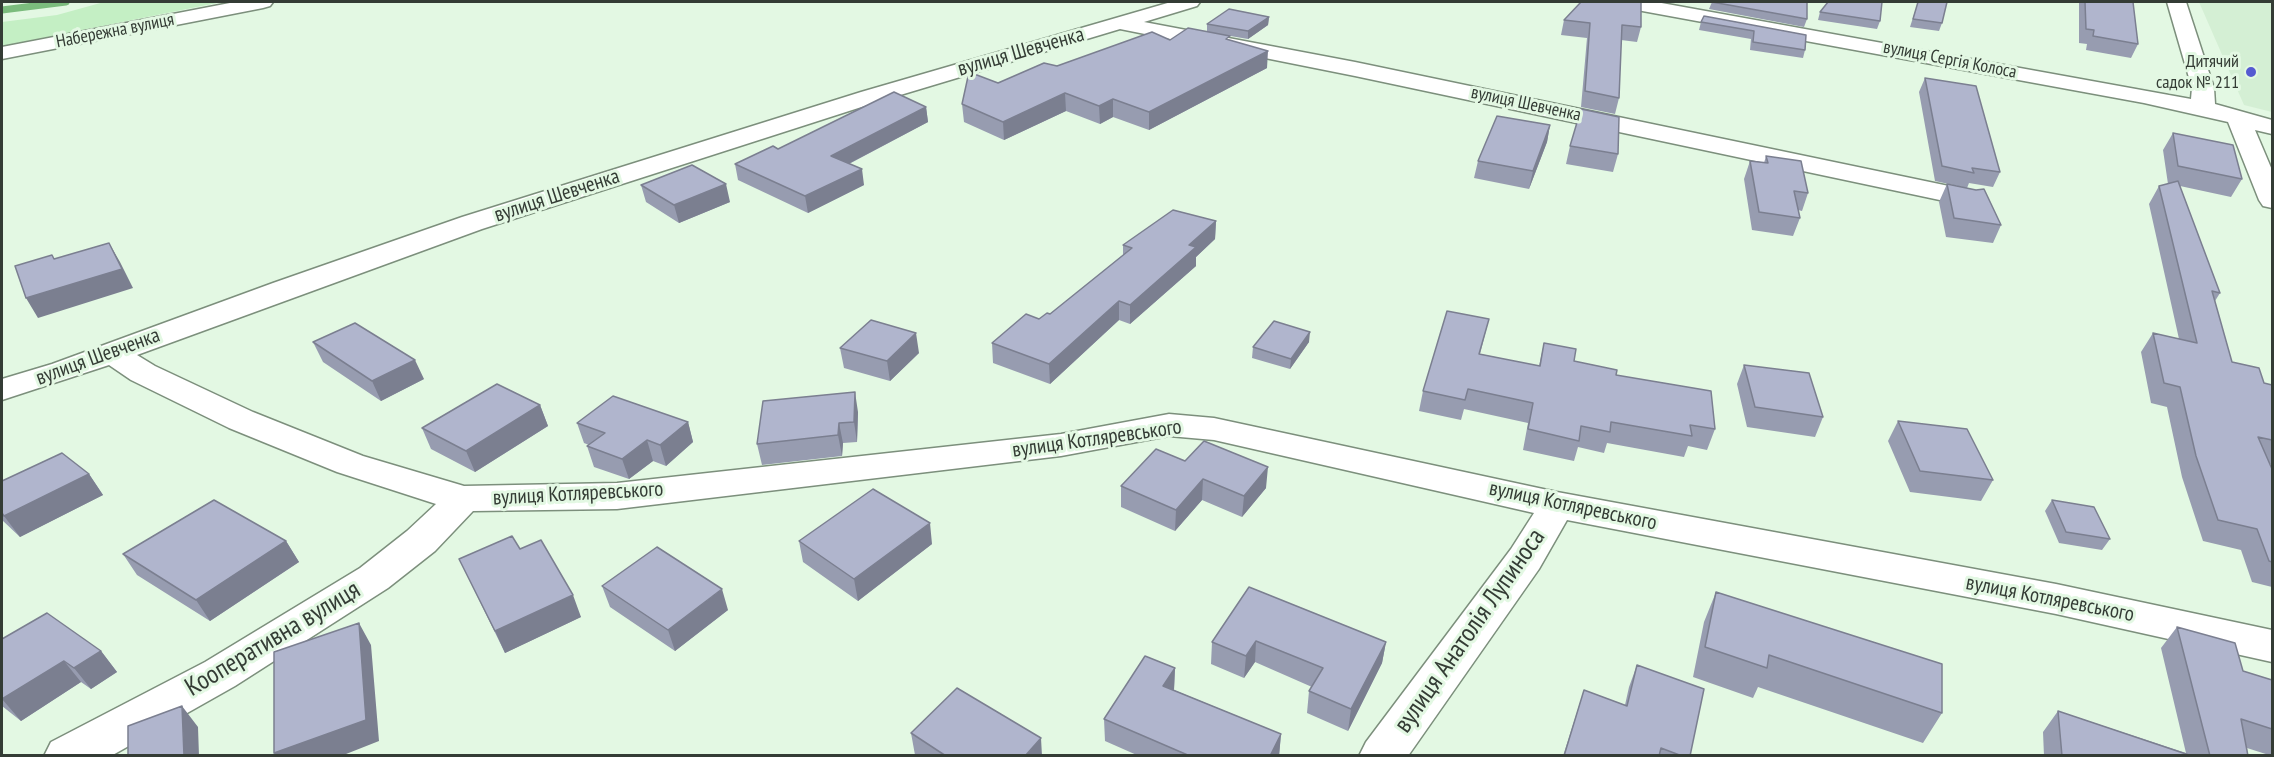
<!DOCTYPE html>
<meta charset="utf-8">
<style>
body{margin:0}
#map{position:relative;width:2274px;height:757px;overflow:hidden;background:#e3f8e3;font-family:"PT Sans Narrow",sans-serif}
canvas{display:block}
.frame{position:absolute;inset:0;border:3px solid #343c35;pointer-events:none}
</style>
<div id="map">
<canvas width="2274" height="757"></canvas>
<div class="frame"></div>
</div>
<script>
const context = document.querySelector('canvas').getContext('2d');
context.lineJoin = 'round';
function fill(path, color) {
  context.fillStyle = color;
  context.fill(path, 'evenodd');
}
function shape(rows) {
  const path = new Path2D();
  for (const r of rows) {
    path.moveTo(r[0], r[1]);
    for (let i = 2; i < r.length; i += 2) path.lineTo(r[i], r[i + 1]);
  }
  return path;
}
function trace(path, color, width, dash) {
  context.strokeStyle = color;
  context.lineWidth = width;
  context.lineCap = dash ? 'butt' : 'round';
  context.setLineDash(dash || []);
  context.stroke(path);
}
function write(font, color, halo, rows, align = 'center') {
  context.font = font + ' "PT Sans Narrow",sans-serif';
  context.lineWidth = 6;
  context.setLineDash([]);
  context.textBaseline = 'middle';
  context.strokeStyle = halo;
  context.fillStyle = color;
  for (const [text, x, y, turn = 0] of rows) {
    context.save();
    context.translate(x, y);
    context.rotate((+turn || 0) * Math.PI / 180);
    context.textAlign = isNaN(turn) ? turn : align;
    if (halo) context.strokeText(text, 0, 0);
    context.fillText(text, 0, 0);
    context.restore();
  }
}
const built = shape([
 [2199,2,2272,2,2272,112,2244,105]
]);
const green = shape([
 [104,2,222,2,2,46,2,22,57,15]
]);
const stream = shape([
 [2,10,66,2]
]);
const minor = shape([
 [235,2,273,2,270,6,263,8,2,59,2,47,235,2],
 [1171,2,1200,2,1197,6,1144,22,1355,62,1968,190,1977,192,1981,198,1977,204,1968,206,1355,76,1120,29,877,102,482,229,137,355,155,366,253,412,363,456,464,486,617,483,1061,434,1169,414,1214,418,1557,492,2056,584,2272,630,2272,662,2056,614,1567,520,1539,569,1408,756,1359,756,1366,742,1511,549,1534,513,1214,440,1169,436,1061,456,617,509,473,511,435,551,388,588,235,686,111,756,44,756,51,742,205,662,360,568,407,531,436,504,337,472,229,428,131,380,109,365,2,400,2,379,52,364,273,283,462,217,861,92,1171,2],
 [1616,2,1656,2,2191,99,2192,88,2167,2,2186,2,2214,88,2215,104,2272,120,2272,134,2255,130,2272,170,2272,208,2263,206,2259,200,2228,122,2144,103,1626,8,1619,6,1616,2]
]);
const wall = shape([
 [1712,2,1807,19,1804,27,1709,9],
 [1918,2,1947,2,1942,23,1939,31,1910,27],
 [2079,2,2133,2,2138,44,2131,58,2086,50,2087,44,2079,43],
 [1820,12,1880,21,1877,29,1818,20],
 [1269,17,1268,25,1248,39,1207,32,1207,24],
 [1564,20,1641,27,1637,42,1621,40,1619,98,1615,114,1581,107,1587,38,1561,35],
 [1701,22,1806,35,1805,50,1803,58,1750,50,1751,39,1699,30],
 [1170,40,1230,40,1267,68,1149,130,1113,117,1100,124,1066,111,1004,140,964,122,962,104,998,83,1057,66],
 [1925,78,2000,172,1993,187,1969,183,1967,188,1935,181,1919,92],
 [926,107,928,122,849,164,864,185,808,213,738,180,735,164,778,149],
 [1550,125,1547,142,1529,189,1474,178,1478,161],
 [2173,133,2242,179,2231,197,2180,186,2220,293,2215,301,2232,362,2264,383,2272,385,2272,464,2270,464,2272,469,2272,587,2252,582,2241,550,2203,541,2182,477,2167,407,2151,403,2141,352,2153,333,2179,339,2149,204,2159,186,2168,184,2163,150],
 [1570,146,1618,154,1613,172,1566,164],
 [1766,156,1808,193,1802,211,1798,210,1800,218,1793,236,1752,230,1744,179,1750,161,1764,163],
 [1947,184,2001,225,1993,243,1946,237,1939,202],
 [641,185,730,202,679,223,646,202],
 [1216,221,1215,239,1196,257,1196,266,1130,324,1119,320,1050,384,993,363,992,343,1050,314,1123,255,1123,245],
 [1489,319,1480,354,1539,366,1544,343,1574,361,1616,375,1715,429,1707,450,1688,446,1684,457,1607,443,1604,453,1578,447,1574,461,1523,450,1528,423,1464,409,1461,420,1419,411,1423,391],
 [313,342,424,379,381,401,323,362],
 [1309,342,1290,369,1252,358,1253,347],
 [840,348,919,353,890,381,844,368],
 [1744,365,1823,417,1815,437,1747,427,1737,384],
 [540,405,548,426,475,472,431,449,422,428],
 [858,412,857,442,843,443,842,456,762,465,757,444],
 [1898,421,1993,480,1981,501,1910,492,1888,441],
 [688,422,693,442,666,466,653,461,629,479,594,467,587,446,589,445,584,443,577,423],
 [1185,461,1266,488,1242,517,1202,500,1175,531,1121,507,1121,486],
 [89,474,103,495,20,537,2,520,2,481],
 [2052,500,2110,539,2102,550,2059,543,2045,511],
 [286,541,299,562,210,621,137,575,123,554],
 [799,541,932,544,858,601,803,562],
 [520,549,581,617,505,653,459,559],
 [602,586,728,610,675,651,610,607],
 [1249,587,1386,642,1382,663,1348,731,1307,713,1309,691,1312,687,1255,662,1244,678,1211,664,1212,642],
 [1716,592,1942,713,1923,743,1758,687,1753,698,1693,677,1704,622],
 [2177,627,2243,671,2272,680,2272,756,2247,748,2248,756,2044,756,2043,732,2058,711,2186,753,2161,648],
 [2,639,101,651,117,672,91,689,81,682,21,721,2,706],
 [1637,665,1690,756,1563,756,1584,690,1625,705,1629,687],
 [1175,668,1174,690,1281,734,1279,756,1139,756,1105,741,1104,719],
 [911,733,1042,756,916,756,915,755]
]);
const shadedWall = shape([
 [1269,17,1268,25,1248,39,1248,31],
 [1268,51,1267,68,1149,130,1149,112],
 [1065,93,1066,111,1004,140,1003,122],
 [1113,99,1113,117,1100,124,1099,106],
 [926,107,928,122,833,172,831,156],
 [1550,125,1547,142,1529,189,1533,171],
 [862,169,864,185,808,213,805,196],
 [726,184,730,202,679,223,674,205],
 [1216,221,1215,239,1196,257,1196,266,1130,324,1130,305,1189,245],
 [109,243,120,262,133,288,38,318,26,298],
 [1119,301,1119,320,1050,384,1049,364],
 [1310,332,1309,342,1290,369,1291,359],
 [916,333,919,353,890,381,887,361],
 [415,360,424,379,381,401,372,381],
 [855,392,858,412,857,442,854,422],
 [540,405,548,426,475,472,466,451],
 [688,422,693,442,666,466,660,445],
 [839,423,843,443,842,456,838,435],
 [647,440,653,461,629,479,622,459],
 [1268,467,1266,488,1242,517,1244,496],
 [89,474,103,495,20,537,4,516],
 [1203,479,1202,500,1175,531,1176,510],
 [930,523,932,544,858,601,854,579],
 [286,541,299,562,210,621,196,600],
 [722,589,728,610,675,651,668,630],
 [573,595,581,617,505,653,495,631],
 [359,623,371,645,379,741,341,756,275,756,274,753],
 [1256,641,1255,662,1244,678,1246,656],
 [1386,642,1382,663,1348,731,1351,709],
 [101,651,117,672,91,689,74,668],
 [64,661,81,682,21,721,2,699],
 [1175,668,1174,689,1162,708,1163,686],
 [182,706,198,727,199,756,184,756],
 [1281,734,1279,756,1270,756],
 [1041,738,1042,756,1025,756]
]);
const building = shape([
 [1581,2,1641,2,1641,27,1622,25,1619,98,1585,91,1590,23,1564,20,1581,2],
 [1712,2,1807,2,1807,19,1712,2],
 [1828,2,1882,2,1880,21,1820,12,1828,2],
 [1918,2,1947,2,1942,23,1913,19,1918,2],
 [2085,2,2133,2,2138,44,2093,36,2094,30,2086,29,2085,2],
 [1229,9,1269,17,1248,31,1207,24,1229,9],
 [1704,16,1806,35,1805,50,1753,42,1754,31,1701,22,1704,16],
 [1188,28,1230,36,1226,39,1268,51,1149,112,1113,99,1099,106,1065,93,1003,122,962,104,969,72,998,83,1044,63,1057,66,1152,32,1170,40,1188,28],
 [1925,78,1976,86,2000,172,1972,168,1974,173,1942,166,1925,78],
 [894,92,926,107,831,156,862,169,805,196,735,164,773,146,778,149,894,92],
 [1581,109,1619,117,1618,154,1570,146,1581,109],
 [1497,116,1550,125,1533,171,1478,161,1497,116],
 [2173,133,2233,145,2242,179,2178,166,2173,133],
 [1766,156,1801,161,1808,193,1794,191,1800,218,1759,212,1750,161,1768,163,1766,156],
 [692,165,726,184,674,205,641,185,692,165],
 [2178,181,2220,293,2212,291,2232,362,2259,368,2264,383,2272,385,2272,440,2258,437,2272,469,2272,562,2269,561,2257,529,2218,520,2196,456,2180,387,2164,383,2153,333,2197,343,2159,186,2178,181],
 [1947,184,1976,190,1984,189,2001,225,1954,218,1947,184],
 [1173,210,1216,221,1189,245,1196,247,1130,305,1119,301,1049,364,992,343,1026,314,1039,319,1047,313,1050,314,1132,248,1123,245,1173,210],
 [109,243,122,269,26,298,15,266,52,255,54,259,109,243],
 [1447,311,1489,319,1479,354,1540,366,1544,343,1576,349,1574,361,1617,370,1616,375,1711,391,1715,429,1690,425,1692,436,1611,422,1610,432,1581,426,1579,441,1528,429,1533,403,1468,389,1465,400,1423,391,1447,311],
 [871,320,916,333,887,361,840,348,871,320],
 [1274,321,1310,332,1291,359,1253,347,1274,321],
 [355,323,415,360,372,381,313,342,355,323],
 [1744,365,1809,373,1823,417,1755,407,1744,365],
 [497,384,540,405,466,451,422,428,497,384],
 [855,392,854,422,839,423,838,435,757,444,763,401,855,392],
 [613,396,688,422,660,445,647,440,622,459,587,446,605,433,577,423,613,396],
 [1898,421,1967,429,1993,480,1920,471,1898,421],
 [1204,441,1268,467,1244,496,1203,479,1176,510,1121,486,1156,449,1185,461,1204,441],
 [62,453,89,474,4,516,2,513,2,481,62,453],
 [873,489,930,523,854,579,799,541,873,489],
 [214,500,286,541,196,600,123,554,214,500],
 [2052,500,2094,507,2110,539,2066,532,2052,500],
 [512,536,520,549,541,540,573,595,495,631,459,559,512,536],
 [657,547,722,589,668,630,602,586,657,547],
 [1249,587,1386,642,1351,709,1309,691,1323,668,1256,641,1246,656,1212,642,1249,587],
 [1716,592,1942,664,1942,713,1769,655,1767,668,1705,647,1716,592],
 [47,613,101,651,74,668,64,661,2,699,2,639,47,613],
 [359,623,366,720,274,753,274,652,359,623],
 [2177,627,2235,643,2243,671,2272,680,2272,729,2241,719,2248,756,2210,756,2177,627],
 [1145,656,1175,668,1163,686,1281,734,1270,756,1190,756,1104,719,1145,656],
 [1637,665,1704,689,1690,756,1682,756,1661,748,1659,756,1564,756,1584,690,1627,706,1637,665],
 [957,688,1041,738,1025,756,946,756,911,733,957,688],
 [182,706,184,756,128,756,128,726,182,706],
 [2058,711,2192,756,2062,756,2058,711]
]);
const markers = [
 [2251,72,6,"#555ad1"]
];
const farStreetnames = [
 ["Набережна вулиця",115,31,-11],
 ["вулиця Сергія Колоса",1950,60,11],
 ["вулиця Шевченка",1526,104,12]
];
const farPoinames = [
 ["Дитячий",2239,62],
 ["садок № 211",2239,83]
];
const streetNames = [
 ["вулиця Шевченка",1021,52,-16],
 ["вулиця Шевченка",557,196,-18],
 ["вулиця Шевченка",98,357,-20],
 ["вулиця Котляревського",1097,439,-8],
 ["вулиця Котляревського",578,494,-3],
 ["вулиця Котляревського",1573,506,12],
 ["вулиця Котляревського",2050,599,11]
];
const nearStreetnames = [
 ["вулиця Анатолія Лупиноса",1470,631,-55],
 ["Кооперативна вулиця",273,639,-31]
];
fill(built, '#d4efd4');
fill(green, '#c4efc4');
trace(stream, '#7bbc7d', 7);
trace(minor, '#7c8f7c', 3);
fill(minor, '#fff');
fill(wall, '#979cb0');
fill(shadedWall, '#7b7f90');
fill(building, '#b0b5cd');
trace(building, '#7b7f90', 1.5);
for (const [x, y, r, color] of markers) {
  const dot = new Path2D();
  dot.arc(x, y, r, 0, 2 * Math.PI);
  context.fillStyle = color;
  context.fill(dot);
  trace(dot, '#e3f8e3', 2);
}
write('18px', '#343c35', '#e3f8e3', farStreetnames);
write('18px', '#343c35', '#e3f8e3', farPoinames, 'right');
write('21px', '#343c35', '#e3f8e3', streetNames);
write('26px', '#343c35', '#e3f8e3', nearStreetnames);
</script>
